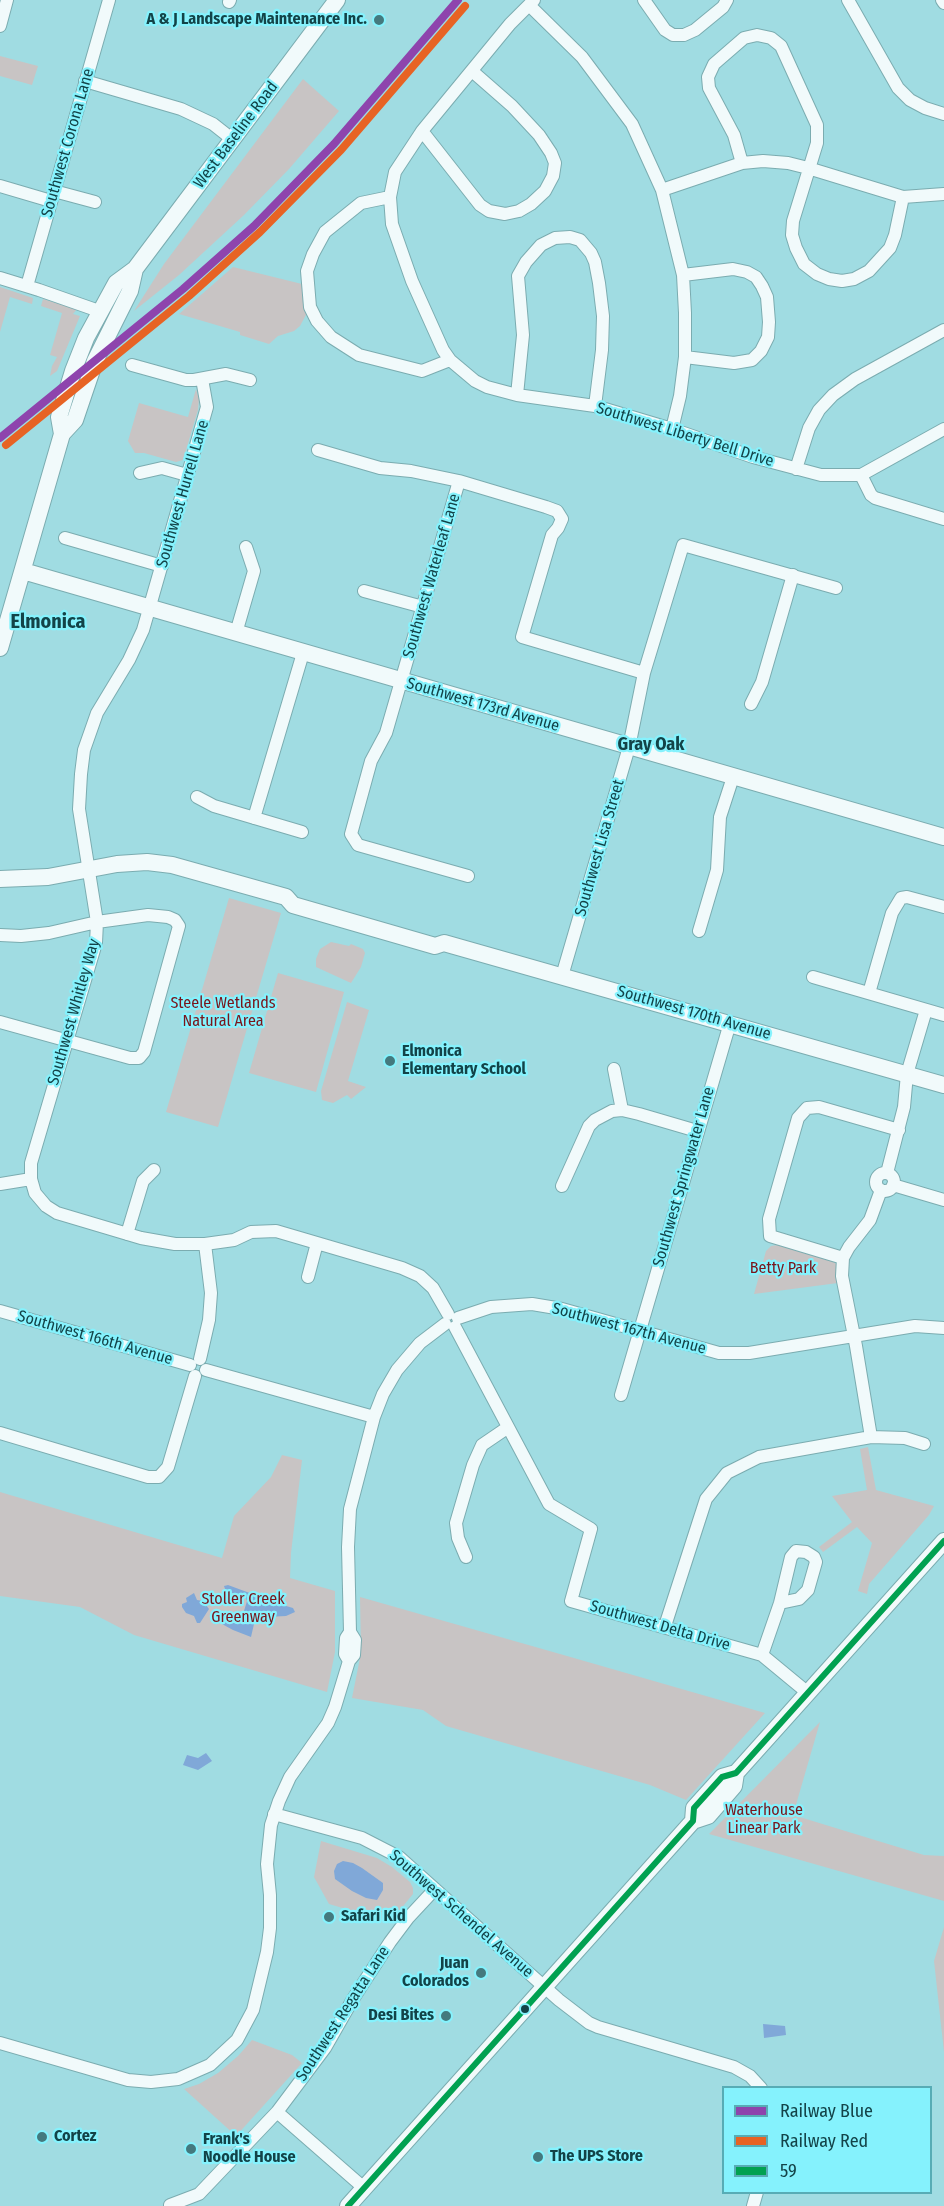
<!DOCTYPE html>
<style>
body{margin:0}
#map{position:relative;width:944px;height:2206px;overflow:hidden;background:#a0dce2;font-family:"Fira Sans Condensed",sans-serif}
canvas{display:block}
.legend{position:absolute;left:722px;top:2086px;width:210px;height:108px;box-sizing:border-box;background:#85f2fd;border:2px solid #57acb5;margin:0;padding:8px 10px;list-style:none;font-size:18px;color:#134348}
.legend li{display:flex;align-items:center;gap:12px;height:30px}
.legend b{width:30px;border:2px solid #57acb5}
</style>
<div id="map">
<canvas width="944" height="2206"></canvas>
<ul class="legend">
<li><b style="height:8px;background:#8e44ad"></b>Railway Blue</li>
<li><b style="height:8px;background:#e76324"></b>Railway Red</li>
<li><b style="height:8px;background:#01a151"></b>59</li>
</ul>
</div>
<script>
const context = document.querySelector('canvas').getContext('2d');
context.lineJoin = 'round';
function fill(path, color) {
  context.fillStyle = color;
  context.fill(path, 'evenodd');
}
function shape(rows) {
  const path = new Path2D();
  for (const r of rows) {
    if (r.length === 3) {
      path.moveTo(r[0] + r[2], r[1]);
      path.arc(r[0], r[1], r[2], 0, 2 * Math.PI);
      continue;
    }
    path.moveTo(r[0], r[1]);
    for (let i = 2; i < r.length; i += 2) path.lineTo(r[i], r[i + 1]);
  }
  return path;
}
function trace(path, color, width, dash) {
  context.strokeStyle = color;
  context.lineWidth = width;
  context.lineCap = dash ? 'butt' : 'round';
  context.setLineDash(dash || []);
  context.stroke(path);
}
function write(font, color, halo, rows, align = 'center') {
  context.font = font + ' "Fira Sans Condensed",sans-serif';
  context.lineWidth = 4.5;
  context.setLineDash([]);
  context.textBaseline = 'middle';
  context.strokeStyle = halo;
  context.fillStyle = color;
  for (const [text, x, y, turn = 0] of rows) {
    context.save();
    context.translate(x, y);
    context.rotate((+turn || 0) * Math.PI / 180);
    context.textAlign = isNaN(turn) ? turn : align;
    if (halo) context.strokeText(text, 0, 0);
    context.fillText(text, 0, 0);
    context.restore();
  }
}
const green = shape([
 [0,56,38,66,32,85,0,76],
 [303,79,339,111,289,169,244,215,179,275,134,311,164,264],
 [233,267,302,284,307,313,300,326,294,331,278,336,269,344,240,335,240,332,179,314],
 [0,287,33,298,32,304,10,297,0,332],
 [43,299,77,309,73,314,80,316,57,371,50,376,52,366,57,357,50,355,62,313,41,306],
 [196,389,199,399,198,410,183,460,176,462,144,453,135,453,128,441,139,403,188,417],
 [229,898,281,913,218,1127,166,1112],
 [331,942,349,946,351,944,363,949,365,953,361,967,351,983,316,967,316,959,320,949],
 [278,973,344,992,316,1092,249,1073],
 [347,1002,369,1010,348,1081,366,1087,351,1099,347,1095,333,1103,322,1100,321,1091],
 [778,1245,833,1261,837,1265,838,1283,754,1294,766,1251,771,1246],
 [868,1447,876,1490,934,1506,929,1515,869,1584,867,1594,858,1591,872,1543,857,1527,823,1552,819,1547,852,1522,832,1496,867,1490,860,1449],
 [282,1455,302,1460,291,1553,290,1578,335,1591,335,1652,327,1692,134,1635,80,1607,0,1596,0,1492,222,1558,234,1516,271,1477],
 [360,1597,567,1656,765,1713,686,1800,650,1785,446,1726,423,1710,352,1698,361,1653],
 [820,1722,793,1815,924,1855,944,1856,944,1901,709,1834],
 [321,1841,377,1858,392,1867,410,1882,413,1888,413,1894,390,1922,329,1904,314,1877],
 [944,1927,944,2052,934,1961],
 [252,2040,292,2055,302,2063,236,2136,184,2089,199,2084,218,2073,238,2056]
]);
const water = shape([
 [228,1585,255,1595,261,1594,276,1603,293,1608,295,1612,286,1616,266,1617,254,1624,251,1637,233,1630,222,1624,222,1618,231,1623,236,1623,241,1621,247,1601,244,1595,226,1592,224,1586],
 [194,1593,197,1600,203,1601,209,1609,200,1623,197,1623,194,1616,186,1613,182,1607,182,1604,187,1602,186,1598],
 [206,1753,212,1761,198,1770,183,1765,187,1755,198,1758],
 [343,1861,353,1863,362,1868,383,1883,383,1890,377,1900,366,1898,352,1891,335,1879,334,1871,337,1864],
 [763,2024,785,2026,786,2035,764,2038]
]);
const street = shape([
 [534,0,510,24,422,131,395,172,390,197,392,224,412,281,443,350,450,360,475,381,487,387,517,395,595,406,672,429,753,457,821,475,861,475,944,429],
 [644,0,665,30,673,35,684,35,695,30,723,7,727,0],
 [848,0,898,88,910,100,925,108,944,114],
 [942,0,944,3],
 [229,2,230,0],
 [529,5,582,57,632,124,662,190,683,275,685,313,685,357,680,396,672,429],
 [0,26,7,0],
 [85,81,181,109,213,124,232,139],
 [422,131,480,205,489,211,505,214,519,211,531,204,545,191,553,176,555,163,551,153,539,135,512,106,472,71],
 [742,163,734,135,709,88,708,77,714,64,744,38,757,35,771,38,781,46,817,125,817,143,793,221,792,235,796,248,804,264,817,274,829,279,842,281,854,279,869,271,890,248,895,235,903,197],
 [0,186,51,201],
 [662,190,742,163,763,161,788,163,808,168,903,197,944,194],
 [54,191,95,202],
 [390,197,361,203,325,232,313,254,307,271,310,307,317,321,331,337,359,355,422,371,450,360],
 [683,275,733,269,747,272,756,277,762,286,767,297,769,322,768,337,761,351,752,360,734,363,685,357],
 [0,278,39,290,99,311],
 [27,286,109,0],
 [132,365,186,380,194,380,226,374,250,380],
 [202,379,207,407,143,630,129,660,97,713,84,750,81,774,79,809,97,922,96,943,31,1163,31,1179,35,1193,46,1206,57,1213,141,1238,175,1244,205,1244,234,1240,251,1232,276,1231,402,1268,420,1276,433,1288,448,1314],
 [517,395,523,335,518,276,526,262,541,245,555,238,570,237,580,240,591,253,595,262,599,283,603,316,602,350,595,406],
 [318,450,380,468,411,471,459,481,546,507,557,511,562,519,558,528,552,535,522,637,644,673],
 [796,469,809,428,819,410,833,395,855,379,944,330],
 [140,473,162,468,187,475],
 [861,475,871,495,875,498,944,519],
 [459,481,386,733,371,761,351,834,358,845,468,876],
 [65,538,162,566],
 [364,591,423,607],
 [236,633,254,571,246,547],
 [751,704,762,682,793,575],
 [197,797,214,806,302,832],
 [254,818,303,653],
 [699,931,717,870,720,817,733,777],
 [0,935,21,936,49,933,97,922,148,915,168,917,175,920,179,926,144,1052,139,1058,130,1058,0,1022],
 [562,976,629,747,644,673,683,545,836,588],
 [813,977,944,1015],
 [869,993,892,913,901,898,907,897,944,907],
 [614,1069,622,1110],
 [887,1173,904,1107,907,1074,926,1010],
 [885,1182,9],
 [0,1184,31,1179],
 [893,1185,944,1200],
 [562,1186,589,1126,595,1120,612,1111,622,1110,639,1114,697,1131],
 [127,1234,143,1181,154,1170],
 [843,1258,770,1236,769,1219,798,1118,807,1108,819,1107,899,1130],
 [308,1277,317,1243],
 [0,1311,190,1365],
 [458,1318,491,1307,532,1304,562,1309,719,1353,749,1353,915,1326,944,1328],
 [455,1327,549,1504,591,1529,571,1601,762,1655,808,1693],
 [200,1359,209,1320,211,1293,205,1244],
 [206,1370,374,1417],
 [621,1395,730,1023],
 [0,1433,148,1477,159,1477,168,1467,195,1376],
 [871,1437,856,1346,842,1276,843,1258,849,1247,870,1220,881,1190],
 [466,1557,458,1538,456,1523,473,1465,482,1445,507,1428],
 [665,1626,706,1499,727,1473,759,1457,871,1437,905,1438,924,1444],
 [762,1655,780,1603,791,1557,796,1551,806,1552,814,1557,816,1562,808,1590,799,1599,780,1603],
 [349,1661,345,1654,346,1638,350,1632],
 [274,1814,362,1838,399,1857,559,2000,589,2023,598,2027,734,2067,750,2076,761,2088],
 [0,2043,128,2080,151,2082,178,2079,210,2065,237,2040,253,2010,267,1952,270,1928,270,1895,267,1864,271,1825,279,1801,290,1777,328,1723,335,1707,349,1661,354,1655,355,1640,350,1632,348,1547,350,1509,374,1417,383,1394,397,1370,420,1343,445,1324],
 [277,2112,364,2188],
 [170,2205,199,2194,277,2112,325,2048,353,1999,390,1942,408,1918,435,1889],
 [753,2206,757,2192]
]);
const secondary = shape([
 [62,434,59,417,73,371,86,338,116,283,135,269,337,0],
 [23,571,944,837],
 [0,648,62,434,75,420,95,361,130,291,135,269],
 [0,879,48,877,117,864,147,862,172,865,286,897,293,905,435,946,444,943,944,1085],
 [693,1821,694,1808,722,1777,736,1773,944,1541],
 [348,2206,693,1821,708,1816,734,1786,736,1773]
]);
const bus1 = shape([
 [348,2206,693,1821,694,1808,722,1777,736,1773,944,1541]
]);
const rail1 = shape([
 [0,438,183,289,254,226,334,144,458,0]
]);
const rail2 = shape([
 [6,445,189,296,260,232,341,150,465,6]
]);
const markers = [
 [379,20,6,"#44797e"],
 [390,1061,6,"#44797e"],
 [329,1917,6,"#44797e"],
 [481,1973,6,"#44797e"],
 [525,2009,5,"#134348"],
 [446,2016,6,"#44797e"],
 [42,2137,6,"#44797e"],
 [191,2149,6,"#44797e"],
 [538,2157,6,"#44797e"]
];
const poiNames = [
 ["A & J Landscape Maintenance Inc.",367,20,"right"],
 ["Elmonica",402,1052],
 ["Elementary School",402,1070],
 ["Safari Kid",341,1917],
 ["Juan",469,1964,"right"],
 ["Colorados",469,1982,"right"],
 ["Desi Bites",434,2016,"right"],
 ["Cortez",54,2137],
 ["Frank's",203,2140],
 ["Noodle House",203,2158],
 ["The UPS Store",550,2157]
];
const streetNames = [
 ["West Baseline Road",236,135,-53],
 ["Southwest Corona Lane",68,143,-74],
 ["Southwest Liberty Bell Drive",685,435,17],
 ["Southwest Hurrell Lane",183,494,-74],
 ["Southwest Waterleaf Lane",432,576,-74],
 ["Southwest 173rd Avenue",483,705,16],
 ["Southwest Lisa Street",600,848,-74],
 ["Southwest Whitley Way",74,1012,-74],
 ["Southwest 170th Avenue",694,1013,16],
 ["Southwest Springwater Lane",684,1177,-74],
 ["Southwest 167th Avenue",629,1329,15],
 ["Southwest 166th Avenue",95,1338,16],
 ["Southwest Delta Drive",660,1626,16],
 ["Southwest Schendel Avenue",461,1914,41],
 ["Southwest Regatta Lane",343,2014,-57]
];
const parkNames = [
 ["Steele Wetlands",223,1004],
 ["Natural Area",223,1022],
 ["Betty Park",783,1269],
 ["Stoller Creek",243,1600],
 ["Greenway",243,1618],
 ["Waterhouse",764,1811],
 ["Linear Park",764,1829]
];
const neighbourhoodNames = [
 ["Gray Oak",651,745]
];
const quarterNames = [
 ["Elmonica",48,622]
];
fill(green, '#c8c4c4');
fill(water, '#80a8d8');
trace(street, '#7bacb0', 14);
trace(secondary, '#7bacb0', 18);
trace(street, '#f1fafb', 12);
trace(secondary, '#f1fafb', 16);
trace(bus1, '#01a151', 6);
trace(rail1, '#8e44ad', 8);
trace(rail2, '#e76324', 8);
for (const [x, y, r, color] of markers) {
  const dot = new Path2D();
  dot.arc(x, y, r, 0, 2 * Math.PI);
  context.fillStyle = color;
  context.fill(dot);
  trace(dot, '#85f2fd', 2);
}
write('bold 16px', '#134348', '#85f2fd', poiNames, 'left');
write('16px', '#134348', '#85f2fd', streetNames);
write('16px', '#7a151b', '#85f2fd', parkNames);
write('bold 18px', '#134348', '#85f2fd', neighbourhoodNames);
write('bold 20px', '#134348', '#85f2fd', quarterNames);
</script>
